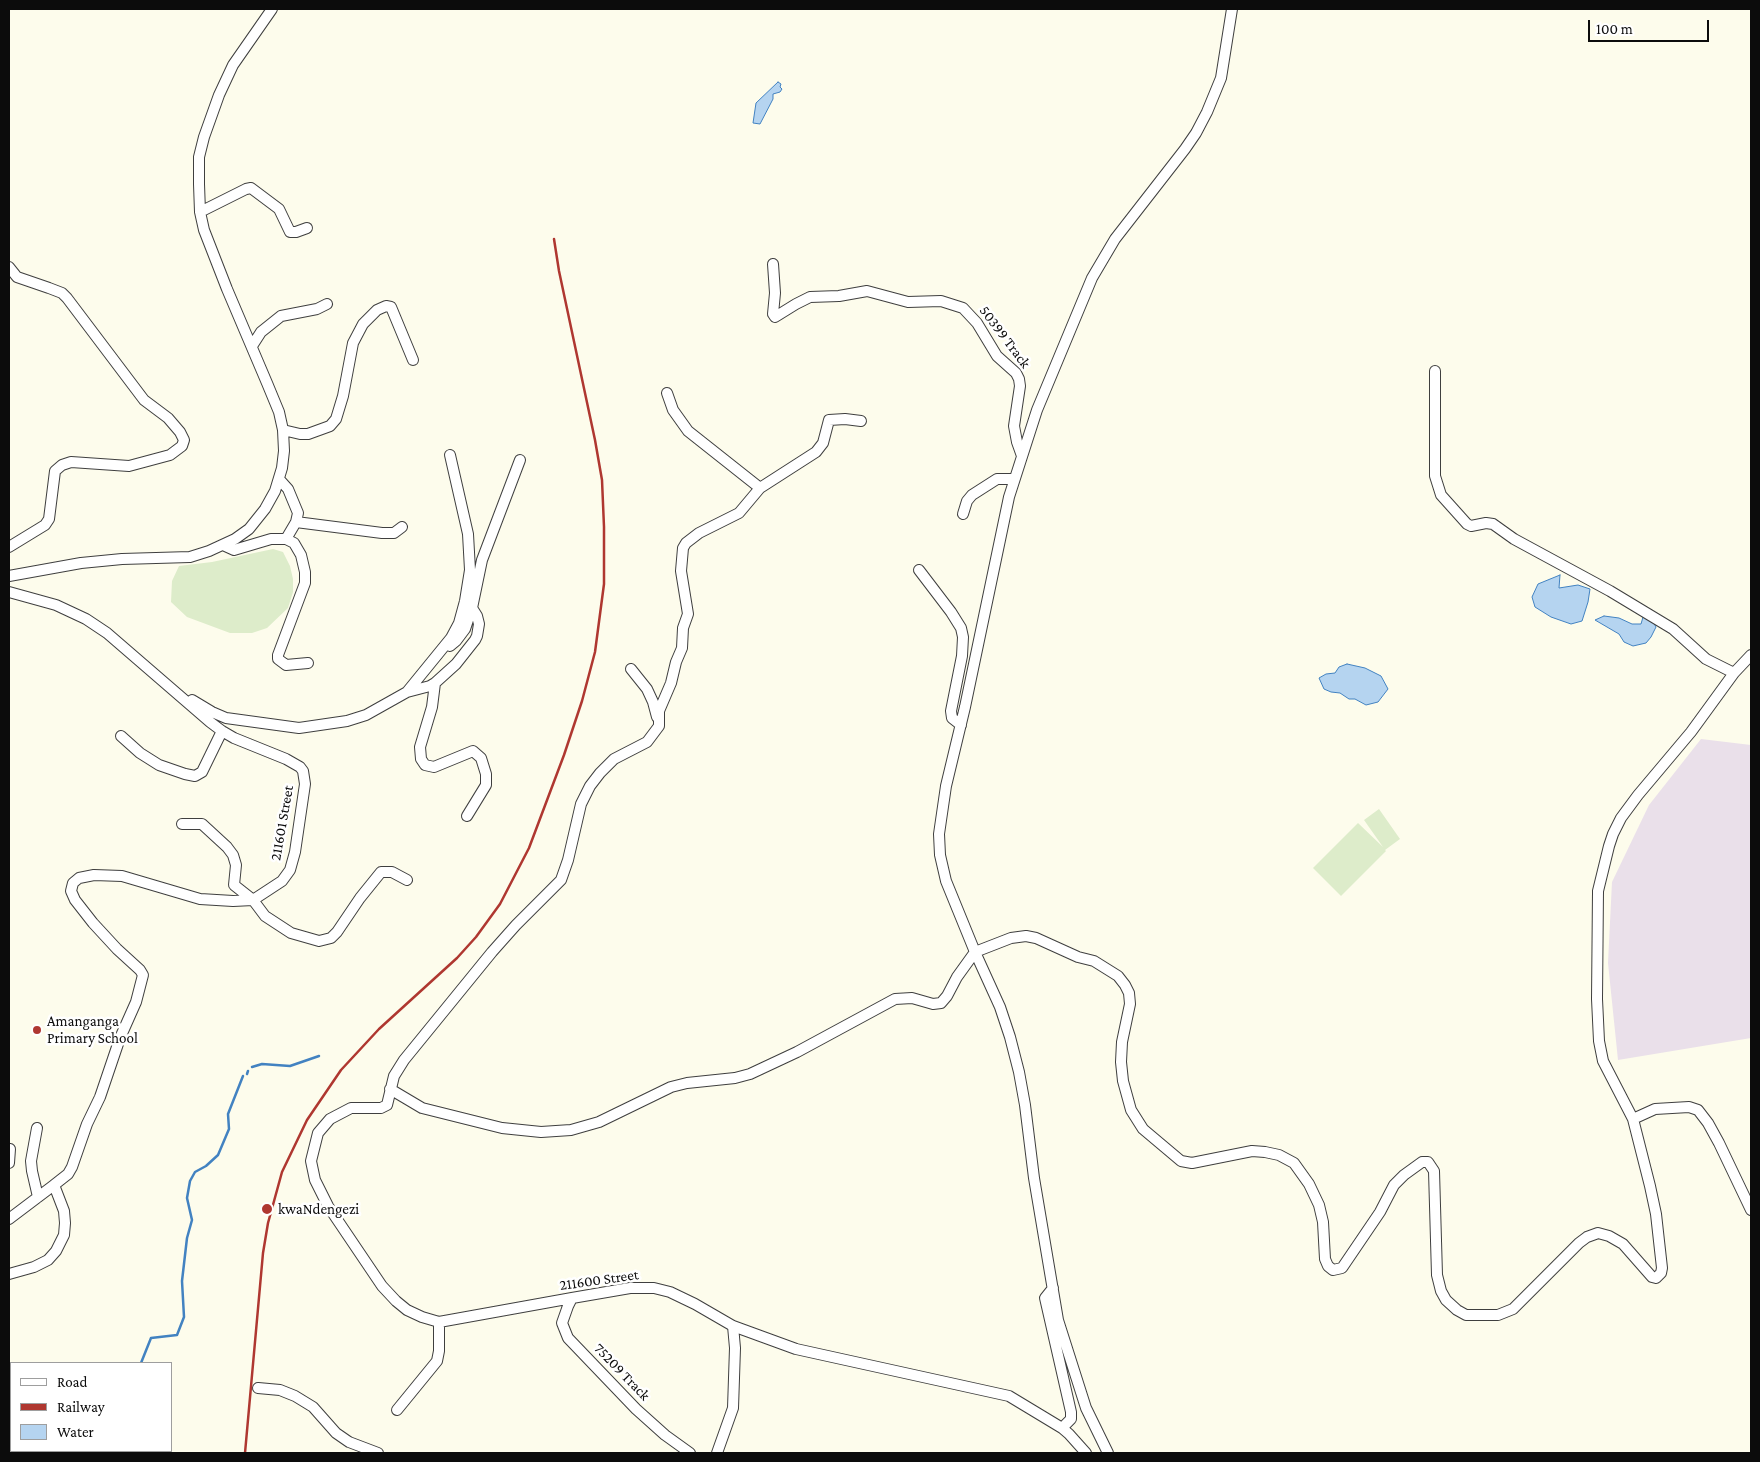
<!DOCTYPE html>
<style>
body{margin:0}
#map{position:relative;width:1760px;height:1462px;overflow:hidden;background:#fdfcec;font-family:"Crimson Pro",serif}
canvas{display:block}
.frame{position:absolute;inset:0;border:10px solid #0c0c0c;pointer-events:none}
.legend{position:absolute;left:10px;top:1362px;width:162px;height:90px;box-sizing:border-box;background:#fff;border:1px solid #9e9e9e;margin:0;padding:6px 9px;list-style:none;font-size:15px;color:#0c0c0c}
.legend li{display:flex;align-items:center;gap:10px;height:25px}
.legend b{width:25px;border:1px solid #9e9e9e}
.scale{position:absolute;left:1588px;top:20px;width:121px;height:22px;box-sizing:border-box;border:2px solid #0c0c0c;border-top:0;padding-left:6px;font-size:15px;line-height:18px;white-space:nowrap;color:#0c0c0c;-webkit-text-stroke:4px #fff;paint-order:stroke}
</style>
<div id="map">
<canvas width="1760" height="1462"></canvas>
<div class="frame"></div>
<ul class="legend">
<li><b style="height:6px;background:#fff"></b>Road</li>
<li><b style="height:6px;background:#af3730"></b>Railway</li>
<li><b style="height:14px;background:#b5d4f0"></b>Water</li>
</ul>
<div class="scale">100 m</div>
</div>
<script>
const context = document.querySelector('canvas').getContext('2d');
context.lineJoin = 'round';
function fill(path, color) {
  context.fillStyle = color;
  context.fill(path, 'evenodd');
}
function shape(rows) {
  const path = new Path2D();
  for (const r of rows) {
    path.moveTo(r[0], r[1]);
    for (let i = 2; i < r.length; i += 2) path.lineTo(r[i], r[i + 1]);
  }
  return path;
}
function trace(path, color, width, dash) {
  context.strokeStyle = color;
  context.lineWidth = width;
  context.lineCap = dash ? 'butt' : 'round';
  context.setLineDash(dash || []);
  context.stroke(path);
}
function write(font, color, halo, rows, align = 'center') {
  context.font = font + ' "Crimson Pro",serif';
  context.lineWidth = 5;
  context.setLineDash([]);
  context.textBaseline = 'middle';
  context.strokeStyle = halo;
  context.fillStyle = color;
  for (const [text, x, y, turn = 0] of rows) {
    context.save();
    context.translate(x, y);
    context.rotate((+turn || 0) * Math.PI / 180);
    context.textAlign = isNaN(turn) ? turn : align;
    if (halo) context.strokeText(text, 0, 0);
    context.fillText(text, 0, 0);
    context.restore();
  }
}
const industrial = shape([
 [1701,739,1751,745,1751,1038,1618,1060,1608,963,1612,882,1649,805]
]);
const pitch = shape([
 [273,549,283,552,290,566,293,579,293,592,288,608,267,628,252,633,230,633,187,617,171,602,172,581,179,566,212,562],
 [1379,809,1400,839,1385,850,1386,851,1341,896,1313,868,1358,823,1383,847,1364,820]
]);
const water = shape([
 [778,82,781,84,780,87,782,89,780,92,773,94,773,99,760,124,753,123,756,103,778,82],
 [1560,575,1559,588,1578,585,1590,589,1588,602,1582,621,1571,624,1551,617,1535,607,1532,597,1538,584,1560,575],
 [1604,616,1619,618,1632,624,1641,624,1643,617,1651,618,1656,627,1651,637,1646,643,1633,646,1624,642,1619,634,1595,620,1604,616],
 [1347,664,1365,668,1381,676,1388,689,1378,702,1366,705,1355,699,1349,699,1340,693,1331,692,1324,689,1319,678,1326,674,1335,673,1339,667,1347,664]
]);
const stream = shape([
 [252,1067,262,1064,290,1066,319,1056],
 [247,1074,248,1071],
 [141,1363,151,1338,177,1335,184,1317,182,1281,187,1238,192,1220,187,1198,190,1181,195,1172,206,1166,218,1155,229,1129,228,1114,243,1076],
 [119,1453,121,1451]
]);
const minor = shape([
 [200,212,246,189,251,188,279,209,290,232,296,232,307,228],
 [773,264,775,293,773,314,775,317,796,304,810,297,839,296,867,291,908,302,941,301,963,308,977,323,997,356,1016,373,1019,379,1020,386,1014,426,1017,442,1022,456],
 [9,267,17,277,49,288,62,293,67,298,144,400,168,418,180,432,184,440,182,446,170,455,129,466,71,462,62,465,55,471,49,519,45,525,9,547],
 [252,346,261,332,281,316,317,309,327,304],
 [1435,371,1435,476,1441,495,1467,524,1471,526,1486,523,1493,524,1514,539,1610,591,1673,629,1706,659,1734,673],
 [667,393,673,410,688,431,760,488,739,513,699,533,686,543,683,548,681,571,688,614,683,628,682,648,676,662,671,683,659,711,659,726,647,742,614,759,600,773,590,786,581,804,568,860,561,880,516,925,492,952,404,1060,394,1076,387,1105,381,1108,351,1108,330,1119,318,1133,311,1161,315,1180,328,1206,382,1286,396,1301,407,1310,422,1317,439,1322,572,1298,630,1288,654,1288,670,1292,695,1304,733,1326,796,1349,1009,1396,1062,1428,1069,1434,1086,1453],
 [283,430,300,434,308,434,330,426,336,419,343,396,353,343,363,324,377,310,386,306,391,307,413,360],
 [279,479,288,489,298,513,296,522,286,539],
 [760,488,816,452,823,443,829,420,845,419,861,421],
 [963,514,967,501,972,495,997,479,1014,479],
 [296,522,382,533,394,533,402,527],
 [223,545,234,550,271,539,286,539,294,543,301,555,305,572,305,583,278,655,278,659,286,665,308,663],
 [919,570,951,612,961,628,963,637,962,656,951,711,952,718,961,725],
 [9,576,81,563,122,559,190,557,209,551,235,539,249,529,265,509,275,491,282,468,284,451,283,430,279,412,267,383,227,289,204,230,200,212,199,184,199,157,204,137,219,95,233,65,272,9],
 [9,592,56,605,86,619,107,633,210,722,222,731,234,738,286,759,300,767,303,771,305,784,295,852,290,870,282,881,253,900,233,901,200,899,122,876,94,875,79,878,73,883,71,891,75,900,93,923,117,949,140,970,143,975,136,1002,120,1038,100,1097,87,1124,72,1167,68,1174,54,1185,64,1211,65,1223,64,1235,56,1251,48,1260,34,1267,9,1274],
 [450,646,456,641,465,629,472,608,482,560,520,460],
 [631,669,647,689,653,702,657,717],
 [435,683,432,707,420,747,421,759,425,765,434,767,473,751,481,758,486,774,486,785,467,816],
 [407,692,430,686,435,683,456,664,475,640,477,636,479,624,477,616,472,608],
 [192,700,212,712,226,718,299,728,347,721,366,715,407,692,451,638,459,623,465,601,470,570,468,534,450,455],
 [121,736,140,753,159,765,185,774,195,776,202,772,222,731],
 [182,824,202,824,227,847,233,855,236,865,234,885,253,900,265,916,291,933,319,941,331,938,337,932,360,898,381,872,392,872,407,880],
 [390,1089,422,1108,502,1128,541,1132,571,1130,599,1122,671,1087,687,1083,735,1078,750,1074,797,1052,895,999,912,998,933,1004,941,1003,947,996,957,977,975,952,1011,938,1026,936,1036,938,1078,957,1094,961,1118,976,1125,985,1129,993,1130,1004,1122,1042,1121,1062,1123,1081,1131,1110,1143,1129,1181,1161,1192,1163,1252,1151,1265,1152,1279,1155,1294,1163,1309,1184,1319,1205,1323,1222,1325,1259,1328,1266,1333,1270,1342,1268,1380,1212,1394,1185,1404,1175,1422,1162,1428,1162,1434,1171,1437,1275,1441,1291,1446,1300,1457,1310,1466,1315,1498,1315,1513,1309,1579,1243,1587,1237,1598,1233,1609,1236,1623,1244,1652,1277,1656,1278,1661,1273,1662,1268,1656,1214,1650,1186,1633,1119,1603,1061,1599,1041,1597,999,1598,891,1609,846,1613,834,1621,818,1638,795,1691,732,1734,673,1751,655],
 [1633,1119,1655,1109,1689,1107,1698,1110,1708,1123,1719,1143,1751,1210],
 [37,1128,31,1161,32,1171,38,1197],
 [9,1163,10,1149],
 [9,1219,54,1185],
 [1053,1288,1045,1298,1071,1412,1071,1419,1062,1428],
 [572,1298,568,1306,562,1323,568,1338,636,1409,665,1435,690,1453],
 [258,1388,280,1390,295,1396,313,1407,336,1433,349,1442,378,1453],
 [397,1410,437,1361,439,1351,439,1322],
 [717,1453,733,1408,735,1348,733,1326],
 [1108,1453,1086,1408,1058,1320,1034,1178,1025,1105,1019,1072,1010,1037,1000,1007,975,952,946,881,940,855,939,834,946,786,965,707,1009,497,1037,410,1092,278,1115,239,1185,149,1196,133,1207,112,1221,78,1232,9]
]);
const rail = shape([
 [245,1453,263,1253,268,1223,282,1172,307,1120,341,1070,379,1029,457,958,476,937,500,904,529,848,564,755,582,701,595,652,604,584,604,527,602,480,595,440,559,271,554,239]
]);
const markers = [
 [37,1030,5,"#af3730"],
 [267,1209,6,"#af3730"]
];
const streetNames = [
 ["50399 Track",1005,337,53],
 ["211601 Street",282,823,-80],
 ["211600 Street",599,1280,-8],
 ["75209 Track",622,1372,46]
];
const poiNames = [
 ["Amanganga",47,1021],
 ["Primary School",47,1038],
 ["kwaNdengezi",278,1209]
];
fill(industrial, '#eae0ea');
fill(pitch, '#ddecca');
fill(water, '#b5d4f0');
trace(water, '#4282c1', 1);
trace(stream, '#4282c1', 2.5);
trace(minor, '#3f3f3f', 12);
trace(minor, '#fff', 10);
trace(rail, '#af3730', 2.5);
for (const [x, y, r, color] of markers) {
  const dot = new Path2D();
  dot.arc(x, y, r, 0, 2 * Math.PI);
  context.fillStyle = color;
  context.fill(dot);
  trace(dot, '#fff', 2);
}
write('15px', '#0c0c0c', '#fff', streetNames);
write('15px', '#0c0c0c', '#fff', poiNames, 'left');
</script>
